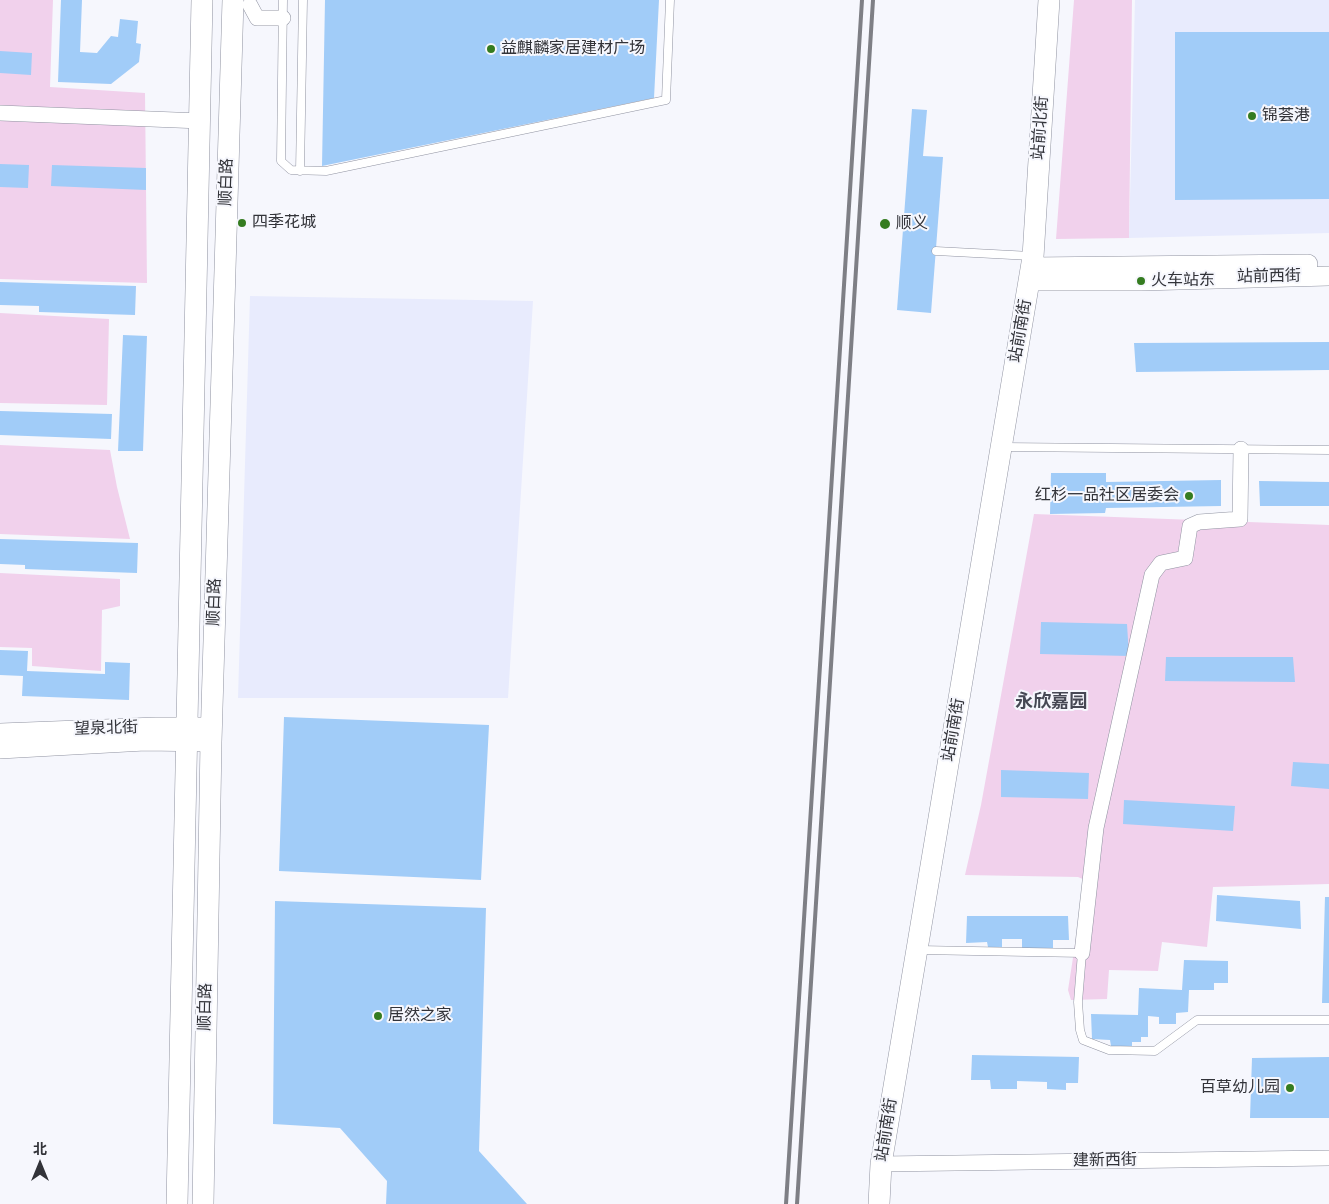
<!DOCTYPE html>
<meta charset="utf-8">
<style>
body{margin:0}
#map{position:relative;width:1329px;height:1204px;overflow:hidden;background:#f6f7fd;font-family:Poppins,"Noto Sans SC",sans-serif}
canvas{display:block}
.north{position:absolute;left:15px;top:1139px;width:50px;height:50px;-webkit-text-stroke:4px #f6f7fd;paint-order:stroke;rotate:0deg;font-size:14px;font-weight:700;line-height:20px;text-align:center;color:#323339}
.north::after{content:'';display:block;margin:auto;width:18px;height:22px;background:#323339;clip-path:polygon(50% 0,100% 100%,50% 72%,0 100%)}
</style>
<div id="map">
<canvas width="1329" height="1204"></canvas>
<div class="north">北</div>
</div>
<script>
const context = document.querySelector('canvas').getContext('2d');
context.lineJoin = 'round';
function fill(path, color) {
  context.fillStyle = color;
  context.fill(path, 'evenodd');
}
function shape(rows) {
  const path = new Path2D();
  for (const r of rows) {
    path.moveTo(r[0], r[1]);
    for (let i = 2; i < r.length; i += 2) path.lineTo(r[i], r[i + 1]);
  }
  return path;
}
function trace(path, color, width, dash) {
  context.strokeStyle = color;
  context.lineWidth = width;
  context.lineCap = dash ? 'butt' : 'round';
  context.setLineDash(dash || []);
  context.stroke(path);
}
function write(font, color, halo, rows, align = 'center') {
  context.font = font + ' Poppins,"Noto Sans SC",sans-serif';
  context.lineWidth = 4;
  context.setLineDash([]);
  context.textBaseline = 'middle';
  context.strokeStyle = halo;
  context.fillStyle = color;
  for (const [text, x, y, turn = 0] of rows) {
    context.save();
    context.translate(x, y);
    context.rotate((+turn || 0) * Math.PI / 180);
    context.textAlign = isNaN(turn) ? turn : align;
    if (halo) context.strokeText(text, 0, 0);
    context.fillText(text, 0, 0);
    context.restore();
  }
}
const built = shape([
 [1135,0,1329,0,1329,233,1129,238],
 [250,296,533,301,508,698,238,698]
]);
const green = shape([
 [0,0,53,0,50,87,145,93,147,283,0,279],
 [1074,0,1132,0,1129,238,1056,239],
 [0,313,109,319,107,405,0,403],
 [0,445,110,450,117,487,130,539,0,534],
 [1034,514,1329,525,1329,884,1213,887,1207,947,1162,942,1158,971,1109,970,1107,999,1071,1000,1068,990,1085,880,1078,877,965,875,981,805],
 [0,573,120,579,120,606,102,610,101,671,32,666,32,648,0,647]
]);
const building = shape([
 [61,0,82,0,80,52,97,53,111,36,118,37,120,19,138,21,136,43,141,44,139,62,111,84,58,82],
 [325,0,659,0,654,98,322,166],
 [1175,32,1329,32,1329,199,1175,200],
 [0,51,32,53,31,75,0,73],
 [912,109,927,110,923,156,943,157,931,313,897,310],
 [0,164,29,165,28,188,0,187],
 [52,165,146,168,146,190,51,186],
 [0,282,136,286,135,315,39,312,39,306,0,305],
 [123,335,147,336,143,451,118,451],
 [1329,342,1329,370,1136,372,1134,343],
 [0,411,112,414,111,439,0,435],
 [1051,473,1106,473,1106,482,1221,480,1221,506,1106,508,1105,513,1050,514],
 [1259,481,1329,482,1329,506,1260,506],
 [0,539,138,543,137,573,25,569,25,565,0,564],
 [1041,622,1127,624,1129,656,1040,654],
 [0,650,28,651,27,671,105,674,105,662,130,663,129,700,22,696,23,676,0,675],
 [1166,657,1293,657,1295,682,1165,681],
 [284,717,489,725,481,880,279,871],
 [1293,762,1329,764,1329,789,1291,786],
 [1001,770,1089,773,1088,799,1001,797],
 [1124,800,1235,806,1233,831,1123,824],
 [1217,895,1300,901,1301,929,1216,921],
 [1325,897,1329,897,1329,1003,1322,1003],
 [275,901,486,908,479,1151,527,1204,386,1204,387,1181,340,1128,273,1124],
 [967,916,1068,916,1069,940,1053,940,1053,949,1022,949,1022,939,1002,939,1002,948,988,947,987,942,966,943],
 [1184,960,1228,961,1228,983,1214,983,1214,990,1189,990,1188,1012,1176,1013,1176,1024,1159,1024,1159,1017,1148,1016,1148,1037,1141,1037,1141,1042,1132,1042,1132,1047,1111,1046,1110,1040,1092,1039,1091,1014,1138,1015,1139,988,1182,990],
 [972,1055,1079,1057,1078,1083,1066,1083,1066,1090,1047,1089,1047,1082,1017,1081,1017,1089,991,1089,990,1080,971,1080],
 [1329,1057,1329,1118,1250,1118,1252,1058]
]);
const service = shape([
 [283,0,281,161,291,170,326,171,666,100,670,0],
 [300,171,303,0],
 [936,251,1031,256],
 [1003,447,1329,450],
 [919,950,1082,953,1078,1002,1080,1030,1083,1040,1109,1050,1155,1051,1197,1020,1329,1020]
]);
const minor = shape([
 [250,5,257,18,283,18],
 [0,113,201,121],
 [1082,953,1096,828,1152,575,1161,563,1185,558,1190,526,1199,522,1240,519,1241,449],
 [881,1164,1329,1158]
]);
const tertiary = shape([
 [1031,267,1308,264],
 [1029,281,1141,281,1329,276],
 [0,733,156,727,211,727],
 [0,749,145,741,211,742]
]);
const secondary = shape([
 [177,1204,202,0],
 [203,1204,211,742,233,0],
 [879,1204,881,1164,1033,257,1049,0]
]);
const rail = shape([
 [786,1204,862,0],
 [797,1204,873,0]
]);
const markers = [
 [491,49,5,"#357c20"],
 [1252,116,5,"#357c20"],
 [242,223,5,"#357c20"],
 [885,224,6,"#357c20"],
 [1141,281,5,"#357c20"],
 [1189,496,5,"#357c20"],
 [378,1016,5,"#357c20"],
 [1290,1088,5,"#357c20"]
];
const poiNames = [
 ["益麒麟家居建材广场",501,49],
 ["锦荟港",1262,116],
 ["四季花城",252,223],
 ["顺义",896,224],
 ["火车站东",1151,281],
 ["红杉一品社区居委会",1179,496,"right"],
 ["居然之家",388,1016],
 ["百草幼儿园",1280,1088,"right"]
];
const streetNames = [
 ["站前北街",1041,128,-86],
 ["顺白路",227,182,-88],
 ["站前西街",1269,277,-1],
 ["站前南街",1021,331,-80],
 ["顺白路",215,602,-88],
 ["望泉北街",106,729,-2],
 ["站前南街",954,730,-80],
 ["顺白路",206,1007,-89],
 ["站前南街",887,1130,-81],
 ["建新西街",1105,1161,-1]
];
const neighbourhoodNames = [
 ["永欣嘉园",1051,702]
];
fill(built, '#e8ebfd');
fill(green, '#f1d1ec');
fill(building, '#a1ccf8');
trace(service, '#9093a1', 9);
trace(minor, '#9093a1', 16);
trace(tertiary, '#9093a1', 20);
trace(secondary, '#9093a1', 22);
trace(service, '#fff', 8);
trace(minor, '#fff', 15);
trace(tertiary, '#fff', 19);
trace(secondary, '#fff', 21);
trace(rail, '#7e7f85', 4);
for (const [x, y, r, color] of markers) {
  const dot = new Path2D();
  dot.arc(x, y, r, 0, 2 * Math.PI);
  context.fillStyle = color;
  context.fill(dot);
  trace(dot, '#f6f7fd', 2);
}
write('16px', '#323339', '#f6f7fd', poiNames, 'left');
write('16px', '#323339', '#f6f7fd', streetNames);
write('bold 18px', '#464854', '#f6f7fd', neighbourhoodNames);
</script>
